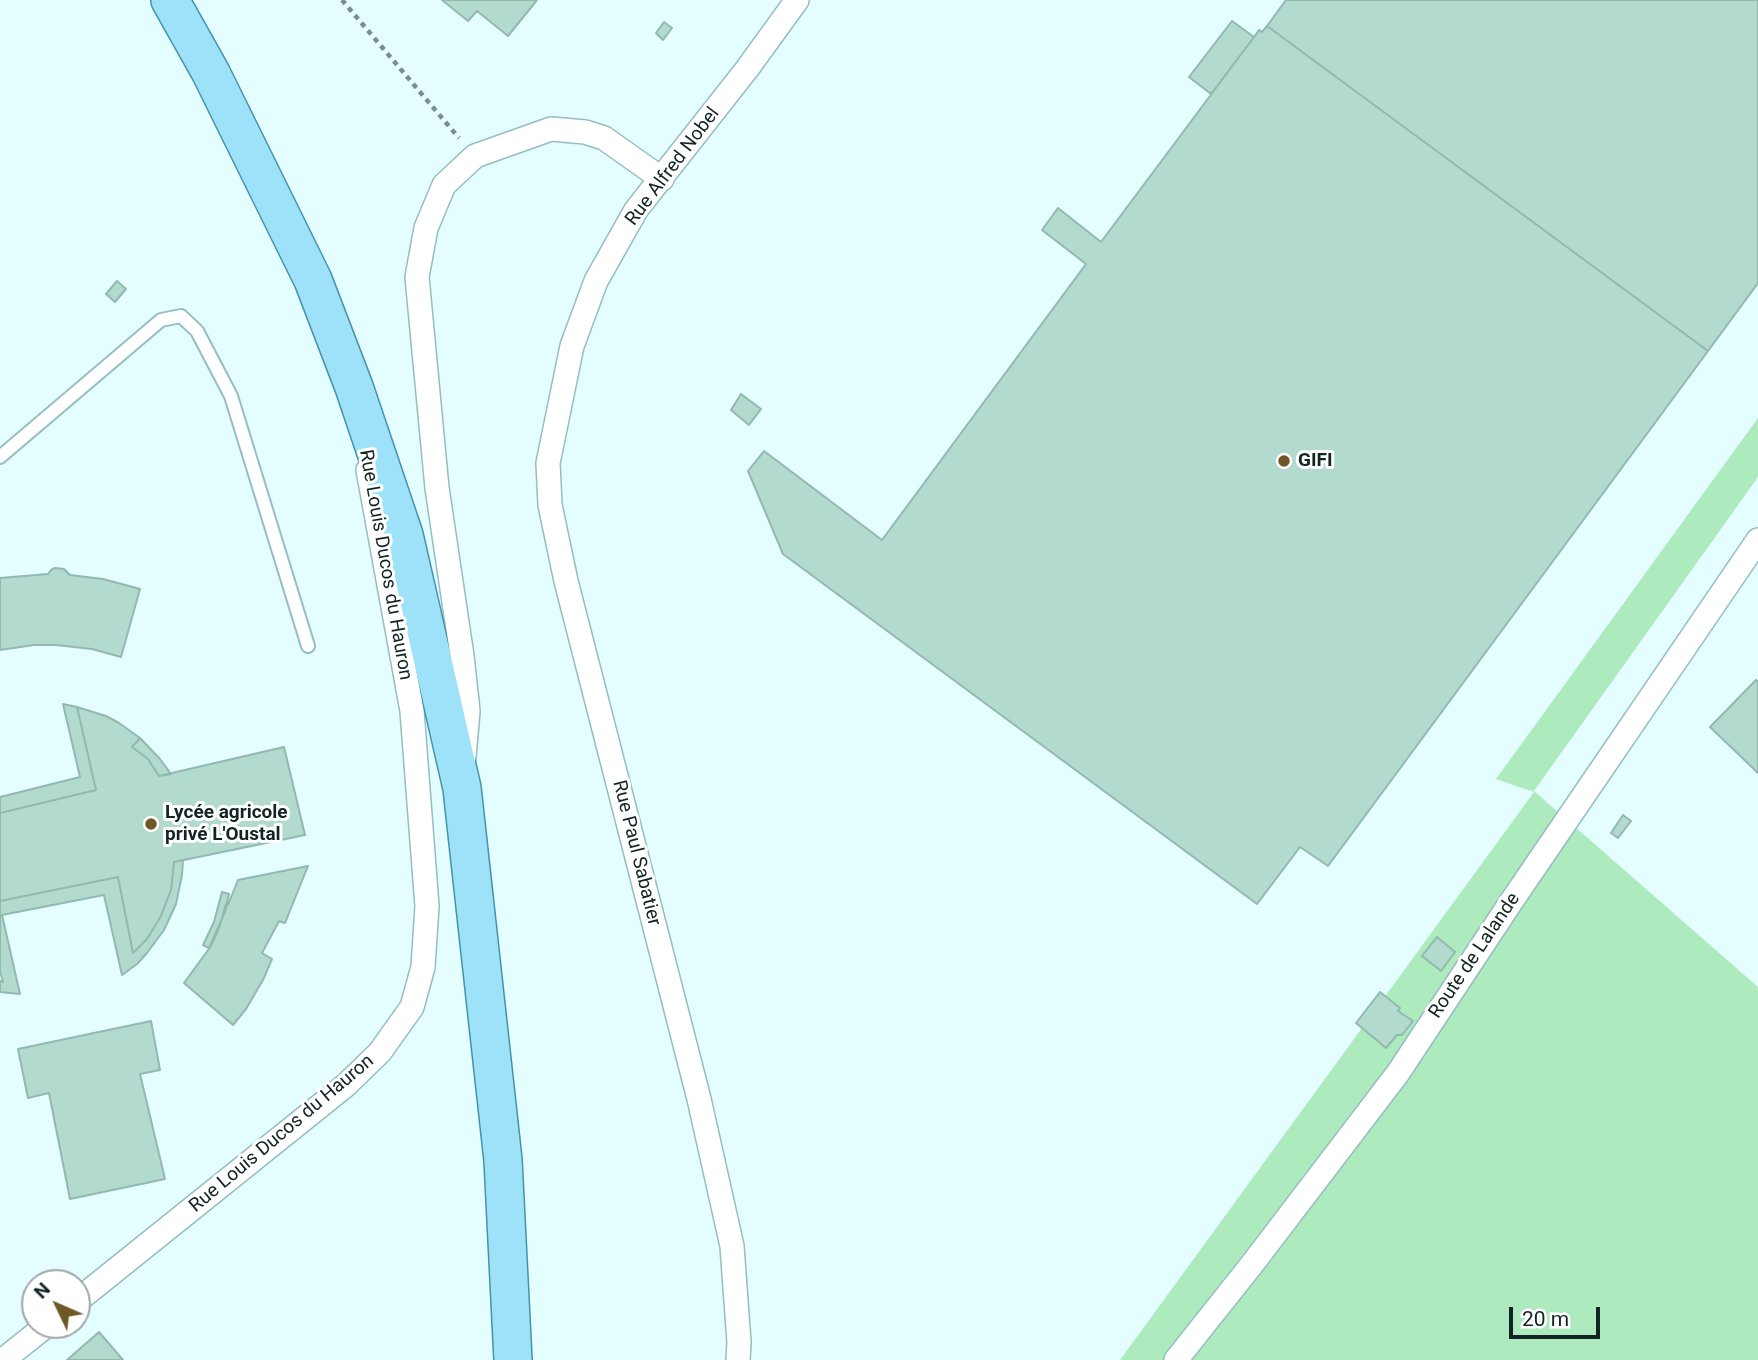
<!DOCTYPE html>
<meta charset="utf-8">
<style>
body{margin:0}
#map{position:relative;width:1758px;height:1360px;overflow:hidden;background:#e4fdfe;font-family:Roboto,sans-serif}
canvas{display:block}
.north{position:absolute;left:21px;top:1269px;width:70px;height:70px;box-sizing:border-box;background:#fff;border:2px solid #a1a7a7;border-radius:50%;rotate:314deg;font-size:19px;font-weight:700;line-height:28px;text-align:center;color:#132424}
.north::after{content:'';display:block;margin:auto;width:24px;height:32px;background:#6f5828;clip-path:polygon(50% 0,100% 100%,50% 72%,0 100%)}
.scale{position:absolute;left:1509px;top:1307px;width:91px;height:32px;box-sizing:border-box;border:4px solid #132424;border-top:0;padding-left:9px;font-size:21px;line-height:24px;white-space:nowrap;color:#132424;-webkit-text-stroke:5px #fff;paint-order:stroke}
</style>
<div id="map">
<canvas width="1758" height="1360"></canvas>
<div class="north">N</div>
<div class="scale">20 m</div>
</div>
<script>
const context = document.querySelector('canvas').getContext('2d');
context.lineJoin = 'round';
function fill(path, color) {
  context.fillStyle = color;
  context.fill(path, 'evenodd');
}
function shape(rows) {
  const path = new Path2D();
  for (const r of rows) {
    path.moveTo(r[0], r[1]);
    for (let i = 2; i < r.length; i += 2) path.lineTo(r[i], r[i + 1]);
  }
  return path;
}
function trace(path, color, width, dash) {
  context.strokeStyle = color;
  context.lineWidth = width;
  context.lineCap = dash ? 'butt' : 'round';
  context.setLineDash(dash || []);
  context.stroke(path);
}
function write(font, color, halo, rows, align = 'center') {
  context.font = font + ' Roboto,sans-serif';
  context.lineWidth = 6;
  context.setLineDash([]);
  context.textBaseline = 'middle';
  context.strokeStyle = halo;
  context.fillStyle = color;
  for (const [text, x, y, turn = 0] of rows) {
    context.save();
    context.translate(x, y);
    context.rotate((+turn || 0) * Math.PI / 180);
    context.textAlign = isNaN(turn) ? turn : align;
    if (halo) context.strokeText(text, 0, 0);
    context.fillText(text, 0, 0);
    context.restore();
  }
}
const green = shape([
 [1758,418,1758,477,1534,791,1758,987,1758,1360,1120,1360,1534,792,1496,779]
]);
const building = shape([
 [442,0,537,0,508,36,477,11,468,21,442,0],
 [1286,0,1758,0,1758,283,1708,351,1267,26,1286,0],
 [1232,21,1254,37,1211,94,1189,77,1232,21],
 [664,22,672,28,663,40,656,33,664,22],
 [1267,26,1708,351,1328,866,1300,847,1257,904,783,554,748,471,764,451,882,540,1086,264,1042,230,1058,208,1101,242,1254,37,1259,30,1262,32,1267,26],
 [117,281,126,289,115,302,106,294,117,281],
 [741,394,761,409,749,425,731,410,741,394],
 [55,568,64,569,70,575,103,579,140,589,121,657,92,649,56,645,34,645,0,650,0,578,48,574,51,570,55,568],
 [1756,680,1758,682,1758,773,1710,727,1756,680],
 [63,704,77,707,96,790,0,813,0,797,80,777,63,704],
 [77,707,106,716,119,723,140,738,132,747,148,759,159,776,284,747,305,835,174,862,171,890,161,916,147,939,133,953,118,877,0,901,0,813,96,790,77,707],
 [140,738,160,759,171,774,159,776,148,759,132,747,140,738],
 [1623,815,1631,821,1618,838,1611,833,1623,815],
 [183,860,182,875,176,904,164,930,147,953,137,964,122,975,104,895,2,915,20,994,0,992,0,981,3,982,0,971,0,901,118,877,133,953,147,939,161,916,171,890,174,862,183,860],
 [308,866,285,923,279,921,262,953,272,959,263,980,246,1009,233,1025,184,983,211,946,219,928,226,904,228,905,238,880,308,866],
 [222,892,229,894,225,912,209,948,203,945,214,922,222,892],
 [1437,937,1455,952,1441,971,1422,956,1437,937],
 [1380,992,1400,1008,1398,1011,1413,1021,1402,1035,1397,1035,1386,1048,1356,1023,1380,992],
 [151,1021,160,1070,140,1074,165,1179,70,1199,49,1093,28,1098,18,1049,151,1021],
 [99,1332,123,1360,67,1360,99,1332]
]);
const path = shape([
 [342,0,459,138]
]);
const lane = shape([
 [0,457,161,320,181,316,197,331,231,396,308,646]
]);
const street = shape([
 [464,757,468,711,462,656,437,488,417,277,426,228,444,185,475,156,551,129,585,132,604,138,662,179],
 [77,1301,346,1085,380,1052,412,1007,423,967,427,906,412,711,368,470],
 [3,1360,47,1325],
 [738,1360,739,1342,732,1246,699,1099,566,581,550,505,548,463,572,346,596,281,636,210,747,69,797,0],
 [1176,1360,1253,1263,1398,1073,1511,902,1758,540]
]);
const primary = shape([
 [170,0,211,73,313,280,354,387,404,535,462,788,503,1160,513,1360]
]);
const markers = [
 [1284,461,7,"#6f5828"],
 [151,824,7,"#6f5828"]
];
const streetNames = [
 ["Rue Alfred Nobel",673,167,-53],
 ["Rue Louis Ducos du Hauron",385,565,80],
 ["Rue Paul Sabatier",636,853,76],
 ["Route de Lalande",1475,956,-56],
 ["Rue Louis Ducos du Hauron",282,1134,-40]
];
const poiNames = [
 ["GIFI",1298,461],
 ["Lycée agricole",165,813],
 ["privé L'Oustal",165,835]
];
fill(green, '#adeabe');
fill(building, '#b2dacf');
trace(building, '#92b9ae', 2);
trace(lane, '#94bec0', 16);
trace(street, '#94bec0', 26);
trace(primary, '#4493ac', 40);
trace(path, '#788d8e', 4.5, [5, 5]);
trace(lane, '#fff', 12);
trace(street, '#fff', 23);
trace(primary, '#9ee2f9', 37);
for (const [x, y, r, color] of markers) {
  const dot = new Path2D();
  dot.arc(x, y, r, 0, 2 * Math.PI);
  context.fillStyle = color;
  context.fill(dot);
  trace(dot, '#fff', 2.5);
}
write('19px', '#132424', '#fff', streetNames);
write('bold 19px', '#132424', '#fff', poiNames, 'left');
</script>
